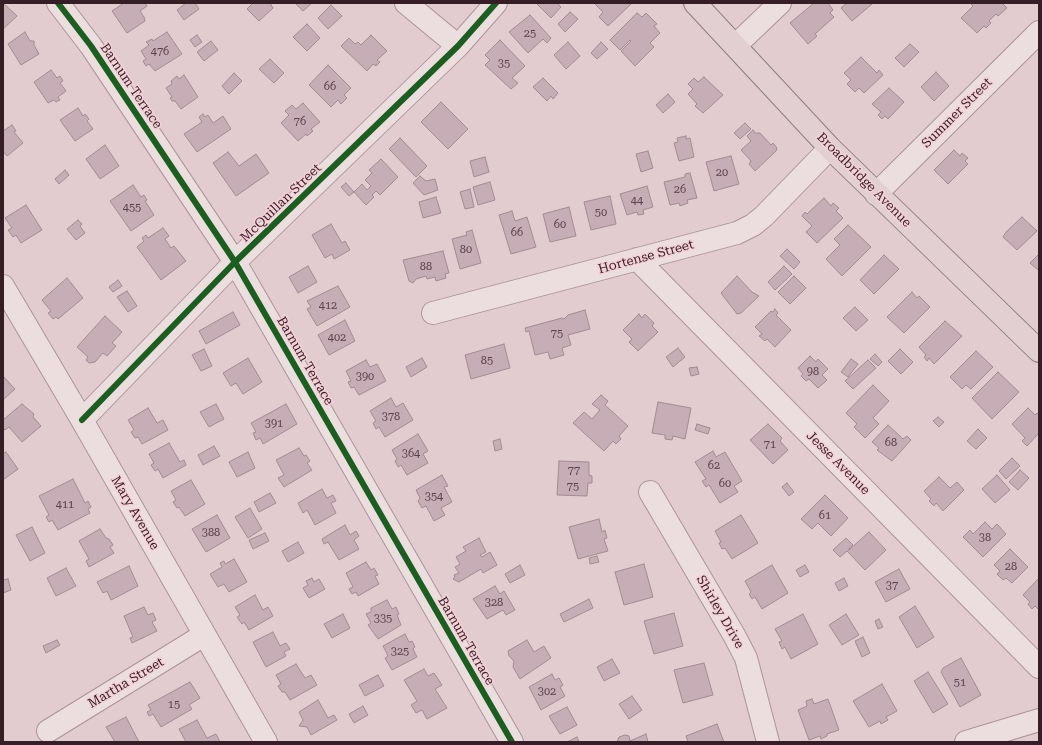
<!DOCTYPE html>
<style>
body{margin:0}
#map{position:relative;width:1042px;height:745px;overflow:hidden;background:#e3cccf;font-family:"Roboto Serif",serif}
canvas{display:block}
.frame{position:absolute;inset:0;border:4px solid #361e27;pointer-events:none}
</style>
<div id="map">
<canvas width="1042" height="745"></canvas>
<div class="frame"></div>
</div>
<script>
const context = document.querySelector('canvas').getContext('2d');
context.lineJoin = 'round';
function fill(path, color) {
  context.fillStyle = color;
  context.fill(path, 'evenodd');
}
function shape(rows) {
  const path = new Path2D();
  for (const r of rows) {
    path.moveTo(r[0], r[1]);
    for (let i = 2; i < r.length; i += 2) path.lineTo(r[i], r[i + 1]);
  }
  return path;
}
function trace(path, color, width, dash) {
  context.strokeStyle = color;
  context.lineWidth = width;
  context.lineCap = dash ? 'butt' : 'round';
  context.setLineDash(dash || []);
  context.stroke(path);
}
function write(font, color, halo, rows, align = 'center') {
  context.font = font + ' "Roboto Serif",serif';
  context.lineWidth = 3;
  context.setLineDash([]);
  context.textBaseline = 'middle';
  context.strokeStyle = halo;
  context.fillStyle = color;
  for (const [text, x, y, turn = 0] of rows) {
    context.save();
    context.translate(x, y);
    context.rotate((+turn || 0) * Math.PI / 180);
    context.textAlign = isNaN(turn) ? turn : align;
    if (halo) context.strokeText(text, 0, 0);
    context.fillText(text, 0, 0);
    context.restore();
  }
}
const building = shape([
 [3,3,17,16,3,29,3,3],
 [124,3,145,3,147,6,140,11,144,17,145,21,127,33,112,11,124,3],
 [186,3,195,3,199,9,184,20,177,10,186,3],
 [253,3,270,3,273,8,259,21,247,9,253,3],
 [295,3,312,3,303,11,295,3],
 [538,3,557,3,561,7,551,18,537,4,538,3],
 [594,3,632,3,608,26,599,17,603,12,594,3],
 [814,3,828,3,833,10,830,13,834,17,815,34,817,36,808,44,790,23,814,3],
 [847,3,871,3,872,4,852,21,841,8,847,3],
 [970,3,1002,3,1007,8,998,16,996,14,989,21,991,23,986,28,984,26,977,33,961,18,973,6,970,3],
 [331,5,342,16,328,29,318,18,331,5],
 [570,12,578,19,565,32,558,24,570,12],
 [637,13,642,17,646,13,657,24,654,26,660,33,650,43,654,47,635,66,621,51,631,41,630,40,620,50,610,40,637,13],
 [530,15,551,38,547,43,543,39,528,53,509,32,530,15],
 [307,24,320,38,307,51,293,37,307,24],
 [25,32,30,41,34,41,34,45,39,54,21,65,8,44,25,32],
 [167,32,182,54,155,71,149,64,146,66,143,61,146,59,141,51,149,45,146,42,152,39,153,41,167,32],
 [197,35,202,42,195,47,190,40,197,35],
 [371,35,387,51,377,60,380,62,376,66,373,64,367,71,341,46,349,38,355,44,358,42,361,45,371,35],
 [500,40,525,66,512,78,518,83,511,89,485,65,490,60,485,55,500,40],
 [211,41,218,50,204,61,197,52,211,41],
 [568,42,580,56,566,69,554,55,568,42],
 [601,42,608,49,597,59,591,53,601,42],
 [910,44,919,52,904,67,895,58,910,44],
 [861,57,877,73,879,70,883,75,864,93,859,88,855,92,847,84,851,80,844,73,861,57],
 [270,59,284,73,274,83,259,69,270,59],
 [328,65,351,88,344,95,347,98,341,104,338,100,331,107,309,85,328,65],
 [51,70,57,78,60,76,63,81,60,83,66,91,58,97,60,100,56,102,54,100,48,103,34,82,51,70],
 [936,72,949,86,934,101,921,87,936,72],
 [234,73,242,81,229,94,222,86,234,73],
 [184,75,198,97,181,109,175,101,172,101,170,98,172,97,166,88,172,84,171,81,177,76,179,79,184,75],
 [704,77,723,95,703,113,695,106,697,104,688,94,693,89,688,84,694,78,698,82,704,77],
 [543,78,558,93,553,99,551,96,547,101,533,87,543,78],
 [889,88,904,102,888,119,885,116,882,119,878,115,881,112,872,104,889,88],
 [668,94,675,102,663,113,656,105,668,94],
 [441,102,468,129,448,149,421,122,441,102],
 [303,103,320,122,311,129,313,131,307,136,306,134,298,141,281,123,289,115,285,111,292,105,296,109,303,103],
 [78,108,83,116,85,114,89,119,87,121,93,129,75,141,60,120,78,108],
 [203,114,205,117,208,115,213,123,223,116,231,129,197,152,184,134,202,122,199,117,203,114],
 [745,123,751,129,740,139,734,133,745,123],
 [12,125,16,131,14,132,23,143,7,156,3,151,3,131,12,125],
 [753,130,755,133,760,133,771,145,773,143,777,148,776,151,755,171,749,164,751,161,741,150,751,141,747,136,753,130],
 [686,136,686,139,690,138,694,157,679,161,674,143,678,142,677,138,686,136],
 [400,138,427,166,416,177,389,149,400,138],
 [105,145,119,166,100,179,86,159,105,145],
 [954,150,960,156,962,153,968,158,965,161,968,164,948,184,934,170,954,150],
 [648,151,653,168,641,172,636,154,648,151],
 [228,152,239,166,256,154,269,173,236,196,213,163,228,152],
 [731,156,739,184,714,191,706,162,731,156],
 [485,157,489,172,474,177,470,161,485,157],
 [381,159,398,177,380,195,376,191,372,195,374,197,366,205,354,192,362,184,367,190,371,186,365,180,372,173,369,170,381,159],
 [65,170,69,175,59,184,55,179,65,170],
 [690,173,697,198,687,200,688,203,680,206,679,203,670,205,664,182,685,177,685,174,690,173],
 [420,176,426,181,435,179,438,190,424,195,413,183,420,176],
 [490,182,495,200,478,205,473,187,490,182],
 [346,183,354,192,349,196,341,187,346,183],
 [133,185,141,197,144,195,147,200,145,201,154,215,131,231,110,201,133,185],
 [647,186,653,207,643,210,644,214,638,215,637,212,627,215,620,194,647,186],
 [470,189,474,207,465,209,460,192,470,189],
 [610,196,616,224,591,230,584,202,610,196],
 [436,197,441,213,423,218,419,202,436,197],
 [824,198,831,206,833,203,839,208,836,211,843,218,817,243,806,232,812,226,802,216,805,212,807,214,824,198],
 [26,205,42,230,21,243,16,235,13,237,8,230,12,228,5,218,26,205],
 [569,207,576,236,550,242,543,214,569,207],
 [512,211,515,221,527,217,536,247,511,254,499,215,512,211],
 [1022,217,1037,231,1017,250,1003,237,1006,232,1022,217],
 [78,220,82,224,80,226,85,233,76,240,67,229,78,220],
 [331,224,342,243,345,241,350,250,334,259,332,254,325,258,312,235,331,224],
 [848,225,871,247,842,276,826,259,840,245,834,239,848,225],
 [163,228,169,236,165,239,171,248,174,246,186,261,161,280,137,247,144,241,142,238,146,235,148,238,163,228],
 [472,230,481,263,460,269,452,239,467,235,466,232,472,230],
 [787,249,800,262,794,269,780,256,787,249],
 [443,251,449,273,445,274,446,278,436,281,435,277,427,279,426,276,416,279,413,283,409,281,403,260,443,251],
 [1039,254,1039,269,1038,270,1030,263,1039,254],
 [884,255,899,269,874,294,860,280,884,255],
 [308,266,317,282,298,293,289,277,308,266],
 [784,266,792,274,775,290,768,282,784,266],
 [737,276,752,292,759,296,741,313,737,314,721,293,737,276],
 [794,276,806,288,790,304,778,292,794,276],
 [67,278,83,298,58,319,56,317,53,319,48,313,51,311,42,300,67,278],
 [118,280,122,286,113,292,109,287,118,280],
 [338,286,350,307,317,326,307,309,311,307,307,301,338,286],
 [127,291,137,306,128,312,117,297,127,291],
 [912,292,917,298,919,296,930,307,904,333,887,317,912,292],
 [855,307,868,320,856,331,843,318,855,307],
 [775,309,778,313,776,315,791,330,775,347,767,339,765,341,759,336,762,334,755,327,771,311,773,312,775,309],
 [585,310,590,329,568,335,571,345,562,348,564,355,550,359,548,352,535,355,529,331,526,332,525,328,562,318,564,319,568,315,585,310],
 [233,312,240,325,206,344,199,331,233,312],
 [639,314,642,318,645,314,654,323,652,326,658,332,638,351,629,342,632,339,623,330,639,314],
 [105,316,122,332,112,343,116,346,107,356,103,353,95,362,89,363,86,360,88,357,77,347,105,316],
 [345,320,355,341,329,355,318,335,345,320],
 [945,321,962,336,934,364,929,358,927,361,924,357,926,355,919,347,945,321],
 [504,344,510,368,471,379,465,355,504,344],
 [678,348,685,357,673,367,666,357,678,348],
 [204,349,212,366,201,371,192,355,204,349],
 [900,349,913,362,901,374,888,361,900,349],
 [976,351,993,367,971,389,966,385,962,389,950,377,976,351],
 [875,354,882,362,878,366,870,359,875,354],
 [810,356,816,362,818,359,828,369,822,375,827,380,818,388,809,379,806,381,801,376,803,374,798,368,810,356],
 [248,358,262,382,243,394,236,383,231,386,223,373,248,358],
 [422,358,427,367,411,377,406,367,422,358],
 [851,359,858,364,848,377,841,372,851,359],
 [366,360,370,367,377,364,386,381,359,395,354,387,351,388,348,382,351,381,346,371,366,360],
 [868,360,876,368,853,389,845,381,868,360],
 [697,367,699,374,691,376,689,368,697,367],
 [998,372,1019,392,992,419,972,398,998,372],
 [3,376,15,389,3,400,3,376],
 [873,385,889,401,873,418,879,424,865,438,854,427,857,424,846,413,873,385],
 [601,395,608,401,605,405,628,426,619,436,621,439,616,444,613,441,604,451,573,423,584,412,592,419,600,410,592,404,601,395],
 [391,398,396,407,403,403,413,420,385,437,379,427,376,429,373,423,376,421,370,411,391,398],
 [658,402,691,408,685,439,673,436,672,440,665,439,665,435,652,433,658,402],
 [22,404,34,414,33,417,41,426,22,442,9,427,5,430,3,428,3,420,22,404],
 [216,404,224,419,209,427,200,412,216,404],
 [286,404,297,424,263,444,260,438,256,440,253,433,256,432,251,423,286,404],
 [148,408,157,423,163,420,168,430,142,444,138,437,135,438,131,432,134,430,128,420,148,408],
 [1028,408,1035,415,1037,413,1039,415,1039,433,1027,446,1022,441,1025,438,1012,424,1028,408],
 [938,417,944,422,939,427,933,421,938,417],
 [697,424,710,428,708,434,695,430,697,424],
 [768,424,782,438,780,441,788,450,773,464,750,440,768,424],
 [888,425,903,439,907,436,911,440,892,461,877,450,879,448,872,442,888,425],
 [978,429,987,438,976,449,967,441,978,429],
 [418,434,428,451,423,454,428,463,407,475,401,465,398,467,395,461,397,459,392,450,418,434],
 [500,439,502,449,495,451,493,441,500,439],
 [169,443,180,462,184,460,186,465,163,478,158,469,155,471,151,465,154,463,149,454,169,443],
 [214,446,220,456,203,465,198,455,214,446],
 [299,448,304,456,306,455,310,461,307,463,312,470,284,487,278,478,284,475,276,460,299,448],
 [713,451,716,457,725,452,742,481,734,486,738,492,720,503,709,485,706,487,702,481,706,479,695,462,713,451],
 [6,452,18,469,3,480,3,454,6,452],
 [248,452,255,468,237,477,229,462,248,452],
 [1012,458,1020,466,1006,479,999,471,1012,458],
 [559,461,589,462,589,475,592,476,592,483,588,483,587,496,557,495,559,461],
 [1020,470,1029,478,1018,490,1009,482,1020,470],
 [442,475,448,486,444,487,452,502,441,508,445,515,434,521,426,506,422,508,418,501,420,498,416,490,442,475],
 [997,475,1010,490,995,503,982,489,997,475],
 [939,477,950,488,957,482,964,490,943,511,936,503,934,506,929,501,931,499,924,491,939,477],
 [73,479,85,503,88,501,91,507,88,509,90,513,58,530,52,520,49,522,46,517,49,515,39,496,73,479],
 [191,480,205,504,185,516,179,507,177,508,173,502,176,500,171,491,191,480],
 [787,483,794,492,789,496,782,487,787,483],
 [322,489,327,498,333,495,336,501,331,503,336,513,315,525,307,510,303,513,298,503,322,489],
 [270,493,276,503,259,512,254,502,270,493],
 [825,495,848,518,831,536,818,523,812,529,801,519,825,495],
 [250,508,262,529,248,538,235,517,250,508],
 [217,515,230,538,206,552,192,529,217,515],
 [741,515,758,543,732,559,725,548,722,549,719,543,721,542,715,531,741,515],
 [599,519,602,532,605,530,607,538,604,539,608,551,578,559,569,527,599,519],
 [985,522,992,529,997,524,1006,534,983,557,963,537,970,530,973,534,985,522],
 [345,525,350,535,356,531,359,536,354,540,359,549,339,560,328,542,324,544,322,539,345,525],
 [32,527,45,553,30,561,16,535,32,527],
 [100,529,106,538,109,539,113,545,110,547,114,553,89,567,86,561,89,559,79,541,100,529],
 [869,532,886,550,865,570,847,551,840,557,833,550,846,538,853,545,848,550,849,550,869,532],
 [265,533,269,541,253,549,249,540,265,533],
 [479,538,486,552,480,555,482,557,490,552,497,565,483,573,481,569,459,582,453,579,455,577,454,575,459,573,455,567,460,564,456,557,466,551,463,547,479,538],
 [298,542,304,553,288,562,282,551,298,542],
 [1010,549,1028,567,1012,583,1006,578,1003,580,997,574,1000,571,994,565,1010,549],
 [597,556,599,562,590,564,589,558,597,556],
 [234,559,247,582,229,592,224,584,218,587,210,574,222,567,220,563,224,561,225,564,234,559],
 [366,562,371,570,374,568,378,575,375,576,379,584,358,596,356,592,352,594,349,589,353,587,346,573,366,562],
 [644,564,653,597,624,605,615,572,644,564],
 [520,565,525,575,510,583,505,574,520,565],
 [772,565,788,593,762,609,755,597,752,599,749,594,751,592,745,581,772,565],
 [805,565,809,572,800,577,796,570,805,565],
 [129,566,138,586,111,600,107,591,103,593,97,582,129,566],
 [66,568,76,586,56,596,47,578,66,568],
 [899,569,910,589,886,602,875,582,899,569],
 [312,578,314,582,319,579,325,589,309,598,303,588,308,585,306,581,312,578],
 [844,578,848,586,839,591,835,583,844,578],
 [1039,578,1039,610,1035,606,1032,609,1028,604,1030,602,1023,595,1039,578],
 [8,579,11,590,3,593,3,580,8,579],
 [495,586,500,594,504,591,515,610,506,615,503,610,487,619,473,599,495,586],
 [255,595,263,610,268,607,273,616,249,630,244,622,242,624,237,617,240,615,235,607,255,595],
 [589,599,593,608,564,622,560,614,589,599],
 [387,600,392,609,396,607,399,614,397,615,401,625,378,639,368,625,371,623,366,614,371,612,371,608,387,600],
 [915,606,934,637,917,648,899,617,915,606],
 [144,607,148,615,153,613,156,620,152,622,157,631,132,643,130,638,133,637,124,616,144,607],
 [674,613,683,646,654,654,644,621,674,613],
 [343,614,350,628,332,638,324,624,343,614],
 [803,614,818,644,791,659,785,647,782,649,779,642,782,641,775,629,803,614],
 [846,614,859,635,842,645,829,625,846,614],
 [879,619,883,627,878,629,875,621,879,619],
 [273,632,280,646,286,643,290,649,284,652,286,656,266,667,253,642,273,632],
 [405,634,409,642,412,641,415,647,413,649,417,657,392,670,385,658,388,656,383,646,405,634],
 [863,637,870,653,862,657,855,641,863,637],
 [57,640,60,645,46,653,43,646,57,640],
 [527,640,534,652,544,646,551,658,520,679,513,667,514,661,509,656,508,651,527,640],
 [961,658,981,695,960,707,941,672,943,668,961,658],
 [612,659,620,673,604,681,597,667,612,659],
 [704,663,713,695,683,703,674,670,704,663],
 [296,664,305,678,311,675,317,685,290,700,285,692,282,692,278,686,281,684,276,675,296,664],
 [424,669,428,676,434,673,442,685,435,689,447,708,427,719,422,710,416,713,411,705,417,701,404,680,424,669],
 [928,672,948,704,933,713,914,681,928,672],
 [552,674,555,680,559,678,563,685,560,687,565,696,541,710,529,687,552,674],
 [378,675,384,686,365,696,359,685,378,675],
 [190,682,200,698,189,705,192,709,161,727,153,714,149,716,147,712,151,710,148,705,190,682],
 [882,684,897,711,886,717,888,720,881,724,880,721,869,727,853,701,882,684],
 [632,696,642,710,629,719,619,704,632,696],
 [812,699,814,704,828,699,839,730,827,734,827,736,821,739,820,736,809,740,798,710,807,706,806,701,812,699],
 [318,700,328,718,334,715,337,720,311,735,307,727,299,726,303,720,299,712,318,700],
 [363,706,368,715,354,723,349,714,363,706],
 [567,707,577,725,560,734,549,716,567,707],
 [126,717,139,742,115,742,106,727,126,717],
 [197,720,207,738,216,734,220,742,186,742,179,729,197,720],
 [717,724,724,742,688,742,686,736,717,724],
 [646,734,648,742,617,742,619,737,625,735,629,736,630,741,646,734],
 [577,737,579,742,567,742,577,737]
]);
const minor = shape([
 [58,3,91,46,235,262,512,742],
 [406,3,458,46],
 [736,45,780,3],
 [876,194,1039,32],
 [637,259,1039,667],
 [3,286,82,420,266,742],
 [433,313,737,233,753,225,764,216,830,148],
 [82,420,235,262,458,46,496,3],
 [650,492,734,635,746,658,768,742],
 [48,731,204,635],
 [966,742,1039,720]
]);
const major = shape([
 [695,3,830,148,1039,351]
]);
const cycleway = shape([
 [58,3,91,46,235,262,512,742],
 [82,420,235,262,458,46,496,3]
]);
const numberNames = [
 ["25",530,34],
 ["476",160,52],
 ["35",504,64],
 ["66",330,87],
 ["76",300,122],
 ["20",722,173],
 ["26",680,190],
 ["44",637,201],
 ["455",132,208],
 ["50",601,213],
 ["60",560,225],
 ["66",517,233],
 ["80",466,250],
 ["88",426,267],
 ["412",328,306],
 ["75",557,334],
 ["402",337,338],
 ["85",487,361],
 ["98",813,372],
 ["390",365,377],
 ["378",391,417],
 ["391",274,424],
 ["68",891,443],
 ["71",770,445],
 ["364",411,454],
 ["62",714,466],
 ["77",574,471],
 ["60",725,484],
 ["75",573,487],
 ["354",434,497],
 ["411",65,505],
 ["61",825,516],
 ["388",211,533],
 ["38",985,538],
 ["28",1011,567],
 ["37",892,586],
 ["328",494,603],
 ["335",383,619],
 ["325",400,652],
 ["51",960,683],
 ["302",547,692],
 ["15",174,705]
];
const streetNames = [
 ["Barnum Terrace",131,86,56],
 ["Summer Street",957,113,-45],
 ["Broadbridge Avenue",864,180,45],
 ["McQuillan Street",281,203,-44],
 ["Hortense Street",646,257,-15],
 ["Barnum Terrace",305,361,60],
 ["Jesse Avenue",838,463,45],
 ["Mary Avenue",135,513,60],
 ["Shirley Drive",720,612,60],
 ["Barnum Terrace",466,641,60],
 ["Martha Street",126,683,-31]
];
fill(building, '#c7adb5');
trace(building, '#a38b93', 1);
trace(minor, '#a8959a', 24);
trace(major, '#8e7c80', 24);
trace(minor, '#ecdddf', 22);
trace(major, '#e2cfd2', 22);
trace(cycleway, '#1b5e20', 6);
write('11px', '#5a424a', null, numberNames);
write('13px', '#361e27', '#f4d1d7', streetNames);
</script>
